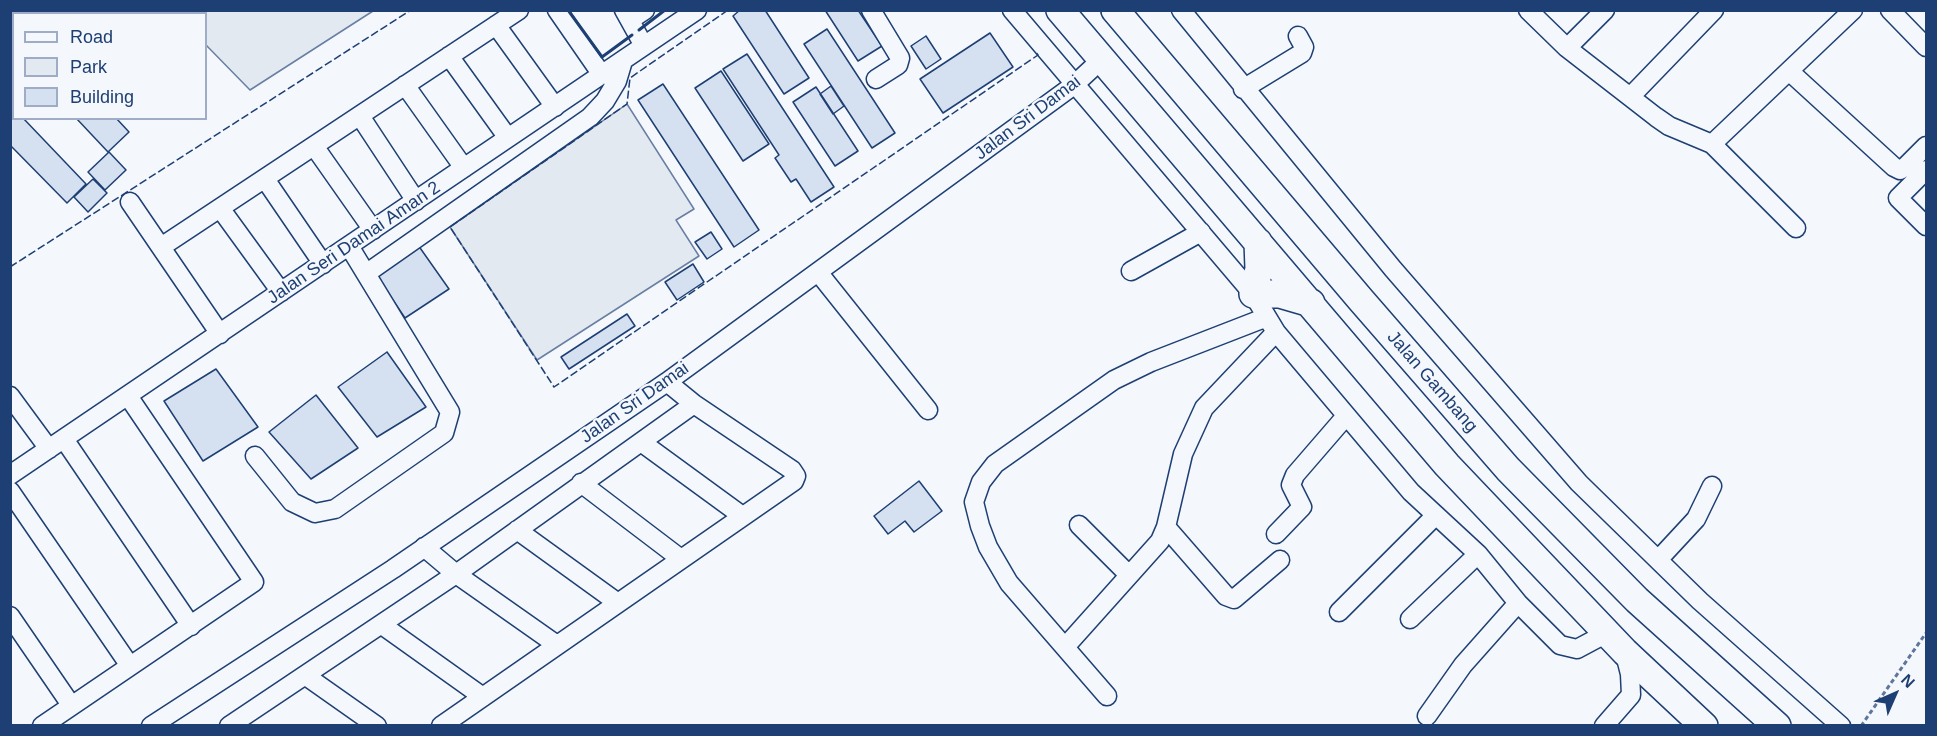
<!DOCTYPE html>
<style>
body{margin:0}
#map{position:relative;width:1937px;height:736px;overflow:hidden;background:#f4f7fb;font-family:Helvetica,sans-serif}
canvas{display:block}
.frame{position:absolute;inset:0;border:12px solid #1d3f73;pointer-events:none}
.legend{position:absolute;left:12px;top:12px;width:195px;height:108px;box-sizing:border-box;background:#f4f7fb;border:2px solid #9eadc5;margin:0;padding:8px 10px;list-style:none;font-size:18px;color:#1d3f73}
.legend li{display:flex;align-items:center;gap:12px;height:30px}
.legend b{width:30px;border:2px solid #9eadc5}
.north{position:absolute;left:1865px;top:664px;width:60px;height:60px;-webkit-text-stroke:4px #f4f7fb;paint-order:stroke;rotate:45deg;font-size:16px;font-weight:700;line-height:24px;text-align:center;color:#1d3f73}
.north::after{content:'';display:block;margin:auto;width:21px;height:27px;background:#1d3f73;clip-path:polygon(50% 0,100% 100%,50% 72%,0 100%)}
</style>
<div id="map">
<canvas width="1937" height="736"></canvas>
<div class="frame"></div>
<ul class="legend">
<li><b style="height:8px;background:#f4f7fb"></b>Road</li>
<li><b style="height:16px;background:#e3e9f0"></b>Park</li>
<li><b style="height:16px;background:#d5e0f0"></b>Building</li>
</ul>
<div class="north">N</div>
</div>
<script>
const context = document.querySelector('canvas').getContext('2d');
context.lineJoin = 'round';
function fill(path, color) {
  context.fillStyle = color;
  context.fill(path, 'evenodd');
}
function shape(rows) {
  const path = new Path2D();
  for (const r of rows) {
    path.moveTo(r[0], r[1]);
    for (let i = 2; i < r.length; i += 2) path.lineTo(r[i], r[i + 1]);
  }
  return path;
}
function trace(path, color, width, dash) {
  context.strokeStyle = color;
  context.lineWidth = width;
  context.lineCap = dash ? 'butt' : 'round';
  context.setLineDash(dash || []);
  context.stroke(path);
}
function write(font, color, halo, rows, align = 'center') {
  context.font = font + ' Helvetica,sans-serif';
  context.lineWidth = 4.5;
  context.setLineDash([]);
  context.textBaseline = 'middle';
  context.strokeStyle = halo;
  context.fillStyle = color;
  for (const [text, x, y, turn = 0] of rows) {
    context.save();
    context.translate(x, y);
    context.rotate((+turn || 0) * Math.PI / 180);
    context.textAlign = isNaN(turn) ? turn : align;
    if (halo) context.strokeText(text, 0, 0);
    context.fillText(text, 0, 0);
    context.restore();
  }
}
const green = shape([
 [172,11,373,11,250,90,206,45,206,14,175,13,172,11],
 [627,104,694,209,676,220,699,256,537,360,450,227,627,104]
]);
const building = shape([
 [740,10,765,10,809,78,784,94,733,16,740,10],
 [825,10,858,10,882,46,858,61,825,10],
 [11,12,14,14,14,55,10,52,11,12],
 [827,29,895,133,872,148,804,44,827,29],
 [990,33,1013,67,943,113,920,79,990,33],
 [926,36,941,59,926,69,911,46,926,36],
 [747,54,834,187,811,202,796,179,791,182,775,158,779,155,723,69,747,54],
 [721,71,769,144,743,161,695,88,721,71],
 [663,84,759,230,734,247,638,100,663,84],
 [831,86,844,106,833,114,820,94,831,86],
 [816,87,858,151,835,166,793,102,816,87],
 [10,106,14,109,14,118,23,118,86,184,67,203,10,145,10,106],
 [76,118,116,118,129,132,108,152,76,118],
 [109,152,126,170,105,190,88,172,109,152],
 [93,179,107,193,88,212,74,197,93,179],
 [711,232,722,249,707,259,695,242,711,232],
 [418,245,449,289,405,318,376,275,418,245],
 [693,264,704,282,677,300,665,282,693,264],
 [627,314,635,326,569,369,561,357,627,314],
 [387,352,426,407,377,437,338,387,387,352],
 [216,369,258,427,203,461,164,401,216,369],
 [316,395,358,448,311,479,269,432,316,395],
 [919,481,942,511,914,532,905,521,888,534,874,516,919,481]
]);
const path = shape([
 [1861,726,1926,633]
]);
const minor = shape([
 [557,10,602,75],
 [624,10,644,46],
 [871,10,900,58,898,65,876,79],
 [1012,10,1253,294,1276,332,1411,492,1478,554,1518,603,1560,645,1577,649,1607,633],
 [1181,10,1393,269,1579,483,1700,601,1841,726],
 [1528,10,1567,48,1656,117,1669,126,1712,144,1796,228],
 [1890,10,1926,47],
 [630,20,645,10],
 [496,25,555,107],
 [1567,48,1605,10],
 [449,56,508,138],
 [1789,71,1894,167,1900,170,1905,167,1926,146],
 [405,85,464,168],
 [1243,89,1302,53,1304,47,1298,36],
 [1631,96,1714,10],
 [360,116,416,201],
 [1712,144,1853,10],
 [314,146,373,230],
 [1926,170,1898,198,1926,226],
 [265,179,323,264],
 [130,202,220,334],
 [220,208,281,292],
 [161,247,519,10],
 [1131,271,1201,232],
 [818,272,928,410],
 [367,273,590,117,605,101,617,81,623,61],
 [10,396,49,449],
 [64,439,191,626],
 [641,442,741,515],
 [255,456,292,502,315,513,335,509,444,433,450,412,349,246],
 [10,475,697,10],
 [581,483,681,559],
 [10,491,130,666],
 [1079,525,1129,575],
 [1166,527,1226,596,1234,599,1280,560],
 [517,530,618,603],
 [1276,534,1302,507,1291,485,1295,475,1346,416],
 [424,547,456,574,557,645],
 [1658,560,1696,519,1712,486],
 [1339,612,1436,515],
 [10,616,71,705],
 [1410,619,1478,554],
 [382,625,483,697],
 [1066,646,1160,541,1166,527,1183,454,1204,408,1276,332],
 [306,676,377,726],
 [1107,696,1009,583,988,547,980,526,974,502,981,482,995,464,1114,380,1151,362,1267,317],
 [1427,716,1463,665,1518,603],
 [42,726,254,582,128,396],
 [151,726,393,569,667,382,1074,85,1102,59],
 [229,726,456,574,694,404],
 [441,726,794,481,796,476,792,470,694,404,667,382],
 [1604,726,1631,695,1630,674,1625,654]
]);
const highway = shape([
 [1060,10,1447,465,1625,652,1704,726],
 [1115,10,1361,300,1508,469,1637,600,1777,726],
 [1258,242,1259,269,1253,294,1280,294,1311,303]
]);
const fence = shape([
 [728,10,630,78,627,104,450,227,554,387,1038,55,1035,51],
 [10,267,411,10]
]);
const wall = shape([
 [568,10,602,57,632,35],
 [639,30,665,10]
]);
const streetNames = [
 ["Jalan Sri Damai",1028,118,-37],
 ["Jalan Seri Damai Aman 2",354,243,-34],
 ["Jalan Gambang",1432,382,49],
 ["Jalan Sri Damai",635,403,-35]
];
fill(green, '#e3e9f0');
trace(green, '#687fa3', 1.5);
fill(building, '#d5e0f0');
trace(building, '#1d3f73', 1.5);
trace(minor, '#1d3f73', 21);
trace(highway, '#1d3f73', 30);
trace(path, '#5e769c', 3, [4.5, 3]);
trace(minor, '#f4f7fb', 18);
trace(highway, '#f4f7fb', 27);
trace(fence, '#1d3f73', 1.5, [8, 3]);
trace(wall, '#1d3f73', 3);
write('18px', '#1d3f73', '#f4f7fb', streetNames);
</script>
